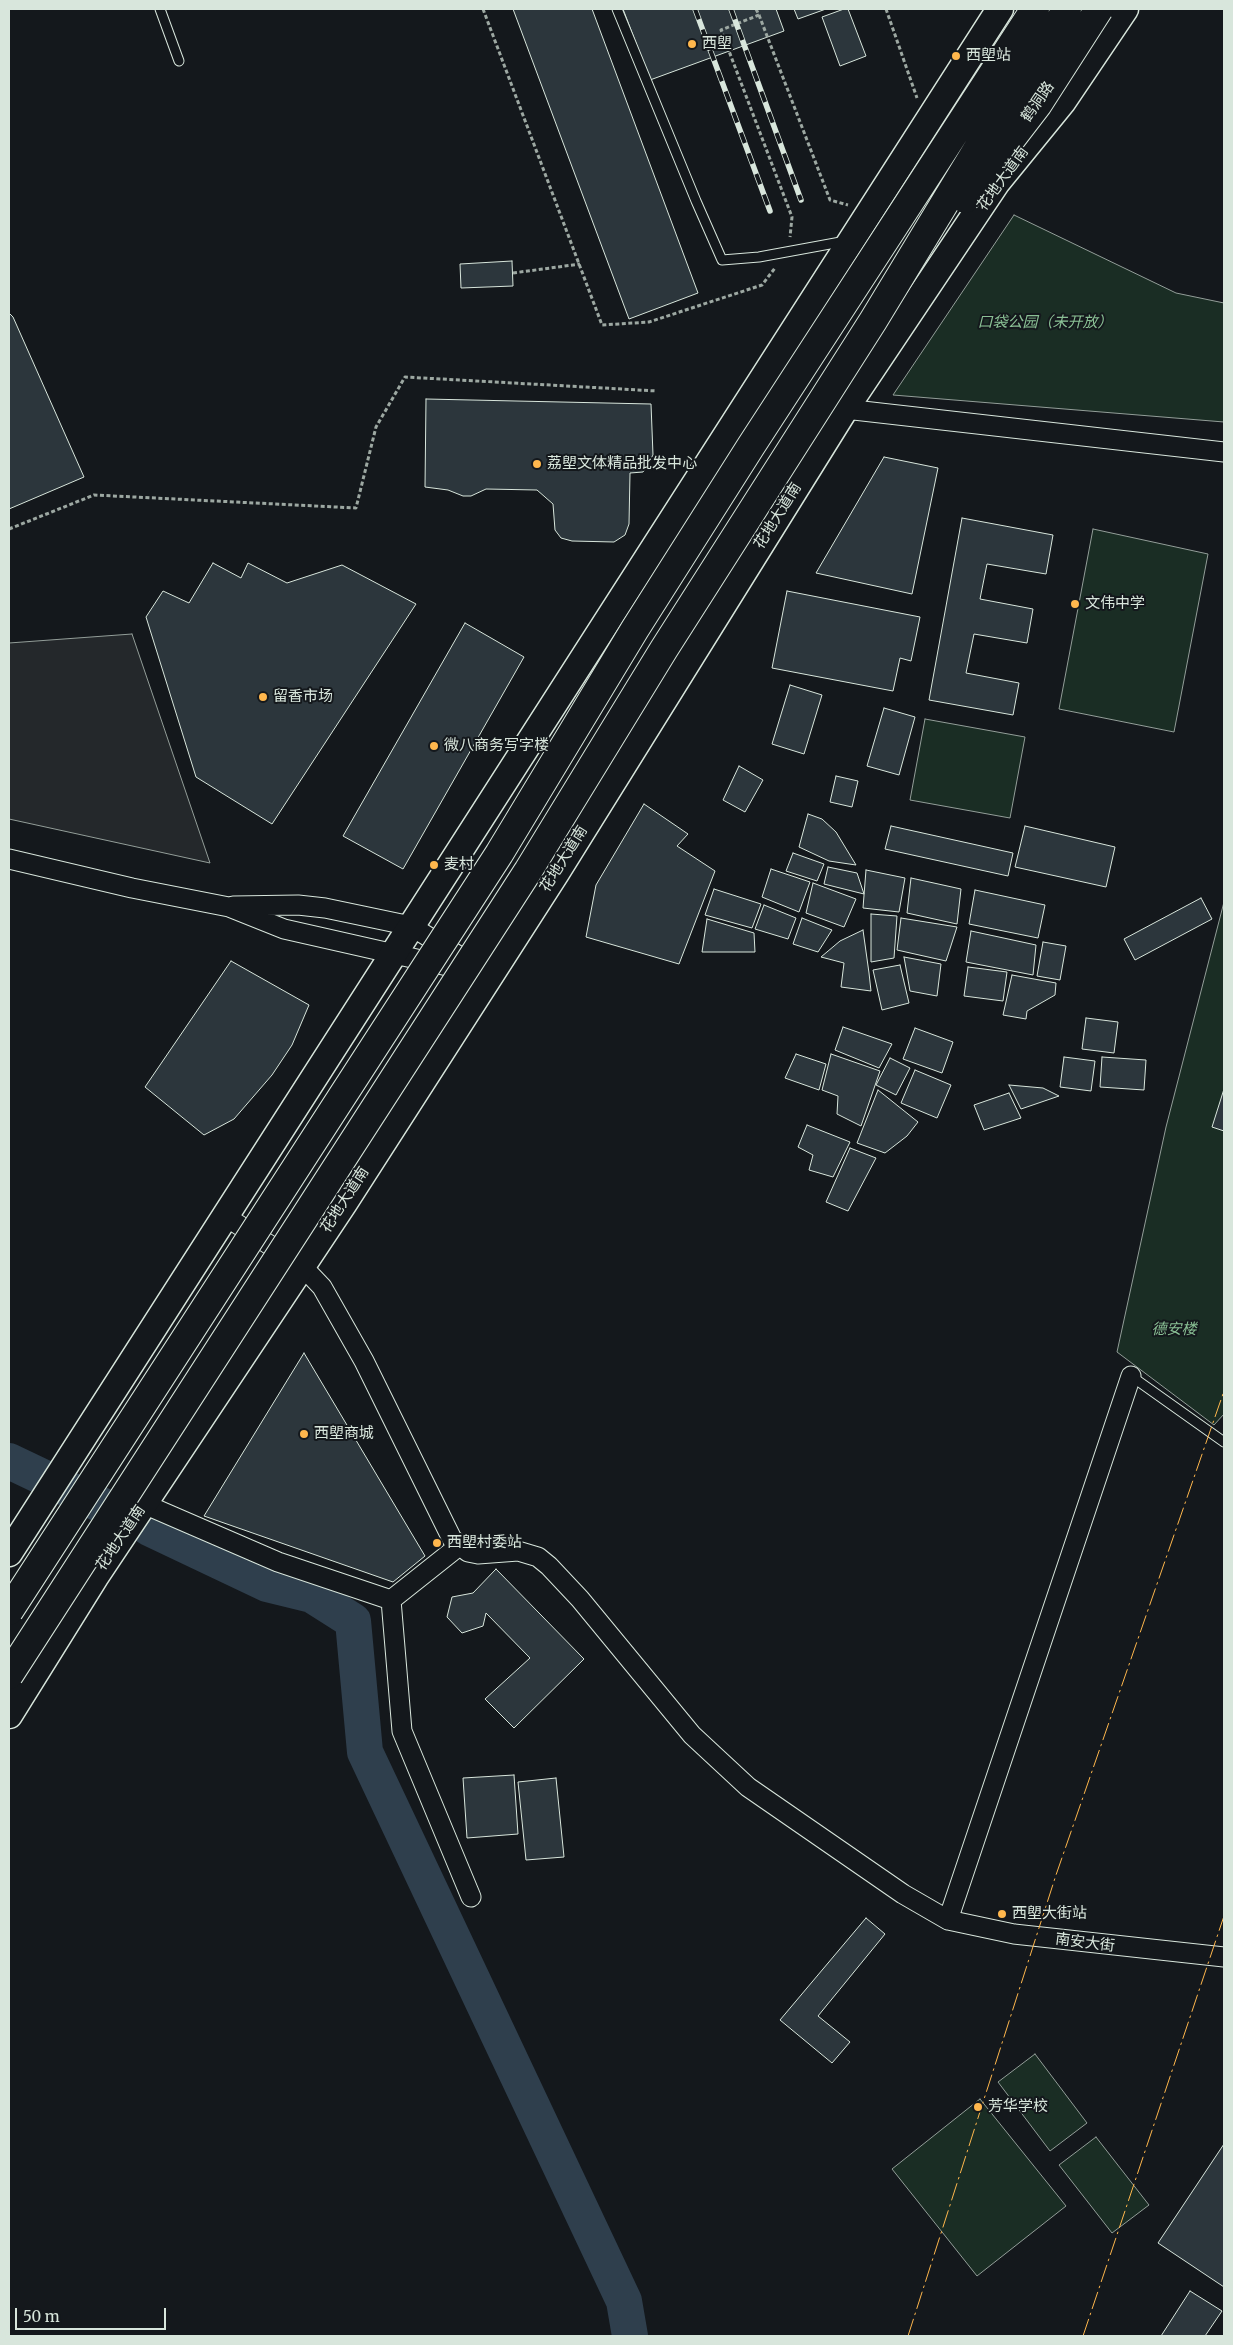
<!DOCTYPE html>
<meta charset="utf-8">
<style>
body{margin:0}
#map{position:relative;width:1233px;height:2345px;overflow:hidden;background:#14181c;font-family:Merriweather,serif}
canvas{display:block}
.frame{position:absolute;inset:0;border:10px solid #d8e6dc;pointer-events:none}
.scale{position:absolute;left:15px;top:2308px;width:151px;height:22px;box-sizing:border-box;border:2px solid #d8e6dc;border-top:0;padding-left:6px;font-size:15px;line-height:18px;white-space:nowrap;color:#d8e6dc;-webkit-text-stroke:4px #14181c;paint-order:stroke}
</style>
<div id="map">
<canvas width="1233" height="2345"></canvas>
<div class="frame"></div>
<div class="scale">50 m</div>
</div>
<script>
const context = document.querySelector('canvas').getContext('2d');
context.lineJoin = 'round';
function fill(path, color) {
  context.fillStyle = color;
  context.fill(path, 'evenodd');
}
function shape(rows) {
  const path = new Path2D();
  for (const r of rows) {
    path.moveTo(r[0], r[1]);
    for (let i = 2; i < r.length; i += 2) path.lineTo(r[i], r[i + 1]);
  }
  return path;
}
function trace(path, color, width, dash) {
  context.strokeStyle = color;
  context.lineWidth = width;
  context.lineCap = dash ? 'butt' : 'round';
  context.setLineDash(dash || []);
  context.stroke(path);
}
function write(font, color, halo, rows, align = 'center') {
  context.font = font + ' Merriweather,"Noto Sans SC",serif';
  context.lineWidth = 4;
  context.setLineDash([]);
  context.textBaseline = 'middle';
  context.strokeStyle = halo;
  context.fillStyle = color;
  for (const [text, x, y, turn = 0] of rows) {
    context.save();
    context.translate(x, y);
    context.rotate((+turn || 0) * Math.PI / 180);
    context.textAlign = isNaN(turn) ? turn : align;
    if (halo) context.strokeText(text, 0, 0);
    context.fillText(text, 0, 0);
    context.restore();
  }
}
const green = shape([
 [1014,215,1176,293,1224,303,1224,422,893,395,1014,215],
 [1093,529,1208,554,1174,732,1059,709,1093,529],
 [925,719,1025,737,1010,818,910,800,925,719],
 [1224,902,1224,1414,1214,1425,1117,1352,1166,1127,1224,902],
 [1035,2054,1087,2123,1050,2151,998,2082,1035,2054],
 [980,2099,1066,2206,977,2276,892,2169,980,2099],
 [1096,2137,1149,2205,1112,2233,1059,2165,1096,2137]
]);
const parking = shape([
 [132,634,210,863,9,819,9,643,132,634]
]);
const river = shape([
 [9,1461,116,1512],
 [149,1528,267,1584,312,1595,353,1621,365,1752,624,2301,630,2336]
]);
const building = shape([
 [513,9,592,9,698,293,629,319,513,9],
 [623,9,776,9,784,31,650,80,623,9],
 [794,9,826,9,798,19,794,9],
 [844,9,848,9,866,56,840,66,822,17,844,9],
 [512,261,513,286,461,288,460,264,512,261],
 [9,313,13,317,84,477,9,509,9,313],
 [426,399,651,404,653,455,643,472,630,473,629,524,625,535,614,542,572,541,561,538,555,530,553,504,537,490,486,489,471,496,463,496,448,490,425,487,426,399],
 [884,457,938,468,912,594,816,573,884,457],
 [962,518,1053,535,1046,574,987,564,980,599,1033,609,1027,643,974,634,966,673,1019,683,1013,715,929,700,962,518],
 [213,563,241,578,248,563,287,583,342,565,416,604,272,824,196,777,146,617,163,591,189,603,213,563],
 [787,591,920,617,911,661,900,658,893,691,772,668,787,591],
 [465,623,524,657,403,869,343,836,465,623],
 [790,685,822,695,804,754,772,744,790,685],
 [884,708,915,717,899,775,867,766,884,708],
 [739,766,763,780,745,812,723,800,739,766],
 [836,776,858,781,852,807,830,802,836,776],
 [644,804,688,834,677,846,715,871,679,964,586,937,596,885,644,804],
 [808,814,822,819,836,832,856,865,829,861,799,847,808,814],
 [891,826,1013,853,1008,876,885,849,891,826],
 [1025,826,1115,847,1106,887,1015,867,1025,826],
 [793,853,824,864,817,881,786,871,793,853],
 [828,867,857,873,864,894,824,884,828,867],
 [771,869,810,882,799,912,762,897,771,869],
 [866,870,905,878,899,912,863,908,866,870],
 [911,878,961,889,957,924,907,913,911,878],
 [813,883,856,899,844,927,806,913,813,883],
 [714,889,761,904,752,928,705,915,714,889],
 [975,890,1045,905,1038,938,969,924,975,890],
 [1201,898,1212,919,1135,960,1124,939,1201,898],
 [764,905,796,918,788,939,755,929,764,905],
 [871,914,897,916,894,958,871,962,871,914],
 [802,918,832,930,818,952,793,944,802,918],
 [901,918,957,927,946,961,897,950,901,918],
 [707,919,754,933,755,952,702,952,707,919],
 [863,930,869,973,871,991,841,987,844,963,821,957,840,941,863,930],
 [971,931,1036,945,1033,975,966,962,971,931],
 [1043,942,1066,946,1060,980,1037,976,1043,942],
 [904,957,941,964,937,996,910,991,904,957],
 [231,961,309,1005,292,1045,272,1075,234,1119,204,1135,145,1087,231,961],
 [900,965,909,1003,882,1010,873,970,900,965],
 [968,967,1007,972,1003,1001,964,996,968,967],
 [1012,975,1056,983,1055,995,1027,1011,1026,1019,1003,1015,1012,975],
 [1086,1018,1118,1022,1114,1053,1082,1049,1086,1018],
 [843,1027,892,1044,879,1068,835,1050,843,1027],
 [915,1028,953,1042,942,1073,903,1059,915,1028],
 [796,1054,826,1064,819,1090,785,1078,796,1054],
 [831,1054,880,1071,861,1126,837,1114,838,1096,822,1090,831,1054],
 [1064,1057,1095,1061,1091,1091,1060,1087,1064,1057],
 [1102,1057,1146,1060,1144,1090,1100,1087,1102,1057],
 [890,1058,910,1068,896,1095,876,1085,890,1058],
 [915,1070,951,1085,937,1118,901,1103,915,1070],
 [1009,1085,1043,1088,1059,1096,1021,1109,1009,1085],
 [1224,1089,1224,1131,1212,1127,1224,1089],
 [878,1090,918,1122,907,1136,885,1153,857,1143,878,1090],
 [1009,1093,1021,1118,984,1130,974,1105,1009,1093],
 [807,1125,850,1142,833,1177,809,1170,813,1155,798,1147,807,1125],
 [850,1148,876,1158,848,1211,826,1202,850,1148],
 [304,1353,425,1556,393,1582,204,1516,304,1353],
 [496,1569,584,1659,514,1728,485,1699,530,1658,486,1613,483,1626,462,1633,447,1617,452,1597,473,1593,496,1569],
 [514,1775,518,1834,467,1838,463,1778,514,1775],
 [556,1778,564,1857,526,1860,518,1782,556,1778],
 [866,1918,885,1934,818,2016,850,2042,832,2063,780,2020,866,1918],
 [1224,2144,1224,2287,1158,2243,1224,2144],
 [1190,2291,1222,2311,1205,2336,1161,2336,1190,2291]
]);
const path = shape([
 [483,9,602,325,649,322,762,285,775,268],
 [756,9,759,15,721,30,792,217,790,237],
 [886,9,917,98],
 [759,15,830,200,848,205],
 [513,273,580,264],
 [9,529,94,495,356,508,376,427,405,377,657,391]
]);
const lane = shape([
 [160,9,179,61],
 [617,9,696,201,722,260,759,257,846,241],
 [1131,1376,1224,1442]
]);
const street = shape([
 [845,409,1224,452],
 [9,859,132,888,229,907,284,929,474,972],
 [233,906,298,905,325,908,411,926,478,968],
 [225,1216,302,1266,322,1287,364,1361,452,1539,468,1552,478,1554,518,1551,538,1557,549,1566,580,1599,692,1735,748,1787,903,1894,948,1920,1014,1934,1224,1957],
 [144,1504,278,1562,391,1600,459,1546],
 [391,1600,402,1731,471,1897],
 [948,1920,1131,1376]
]);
const secondary = shape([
 [9,1553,1000,9],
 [9,1715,95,1577,344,1203,556,873,845,409,997,182,1063,101,1125,9]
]);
const rail = shape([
 [695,9,770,211],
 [731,9,801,200]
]);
const primaryBridge = shape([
 [965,199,1038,104,1099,9],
 [9,1611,499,854,635,629,751,446,1035,9],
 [9,1675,528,871,664,649,873,321,986,135,1067,9]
]);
const power = shape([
 [908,2336,1056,1875,1224,1391],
 [1083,2336,1224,1916]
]);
const markers = [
 [692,44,5,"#ffb74d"],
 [956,56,5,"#ffb74d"],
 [537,464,5,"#ffb74d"],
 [1075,604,5,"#ffb74d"],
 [263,697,5,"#ffb74d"],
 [434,746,5,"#ffb74d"],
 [434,865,5,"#ffb74d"],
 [304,1434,5,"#ffb74d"],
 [437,1543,5,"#ffb74d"],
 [1002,1914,5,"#ffb74d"],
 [978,2107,5,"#ffb74d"]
];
const poiNames = [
 ["西塱",702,44],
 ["西塱站",966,56],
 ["荔塱文体精品批发中心",547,464],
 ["文伟中学",1085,604],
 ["留香市场",273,697],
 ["微八商务写字楼",444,746],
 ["麦村",444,865],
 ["西塱商城",314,1434],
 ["西塱村委站",447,1543],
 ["西塱大街站",1012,1914],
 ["芳华学校",988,2107]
];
const streetNames = [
 ["鹤洞路",1038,102,-55],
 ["花地大道南",1003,179,-54],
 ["花地大道南",778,516,-58],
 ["花地大道南",564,859,-58],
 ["花地大道南",345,1200,-57],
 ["花地大道南",121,1538,-56],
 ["南安大街",1085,1943,7]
];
const parkNames = [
 ["口袋公园（未开放）",1045,323],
 ["德安楼",1174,1330]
];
fill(green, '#1a2d24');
trace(green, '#939e99', 1);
fill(parking, '#24282b');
trace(parking, '#939e99', 1);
trace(river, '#2f3f4d', 36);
fill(building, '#2c363c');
trace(building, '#d8e6dc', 1);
trace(lane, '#d8e6dc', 11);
trace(street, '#d8e6dc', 21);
trace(secondary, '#d8e6dc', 29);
trace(path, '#9da8a2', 3, [4, 2.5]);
trace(lane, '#14181c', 9);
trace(street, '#14181c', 19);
trace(secondary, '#14181c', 26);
trace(rail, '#d8e6dc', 5.5);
trace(rail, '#14181c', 4, [11]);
trace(primaryBridge, '#d8e6dc', 30, []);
trace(primaryBridge, '#14181c', 28);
trace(power, '#ffb74d', 1, [18, 4, 2.5, 4]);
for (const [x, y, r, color] of markers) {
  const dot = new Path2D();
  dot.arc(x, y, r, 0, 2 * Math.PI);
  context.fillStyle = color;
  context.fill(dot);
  trace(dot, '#14181c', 2);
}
write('15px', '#d8e6dc', '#14181c', poiNames, 'left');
write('15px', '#d8e6dc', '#14181c', streetNames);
write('italic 15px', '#8ac095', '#14181c', parkNames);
</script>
